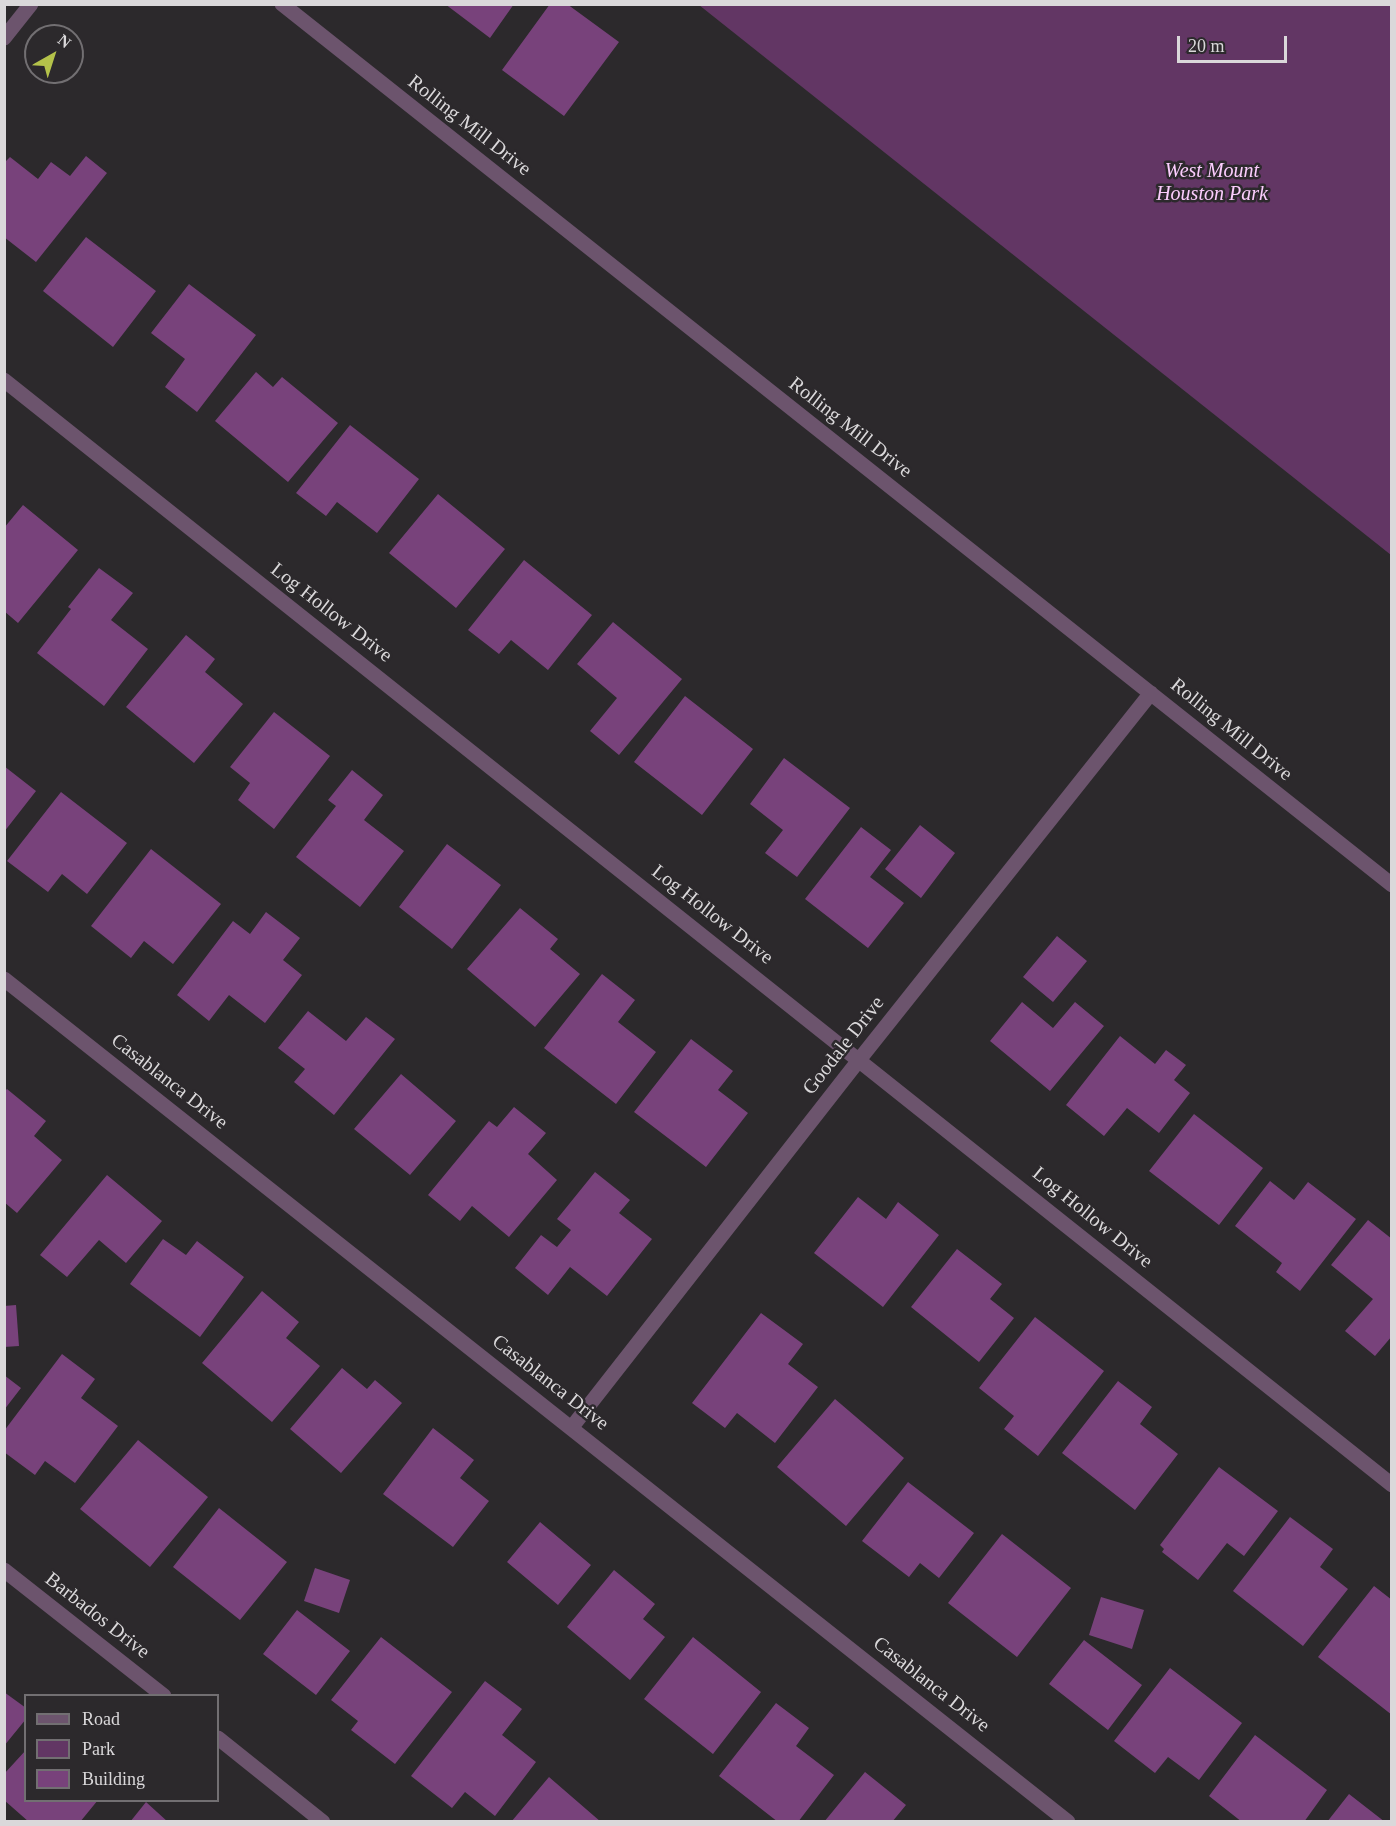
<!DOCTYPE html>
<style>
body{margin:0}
#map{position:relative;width:1396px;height:1826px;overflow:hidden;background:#2c292c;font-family:Georgia,serif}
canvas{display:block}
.frame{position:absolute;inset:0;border:6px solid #dad8da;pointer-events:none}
.legend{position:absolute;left:24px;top:1694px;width:195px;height:108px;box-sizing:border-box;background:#2c292c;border:2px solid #726f72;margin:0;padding:8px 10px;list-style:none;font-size:18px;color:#dad8da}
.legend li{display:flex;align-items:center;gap:12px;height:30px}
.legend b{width:30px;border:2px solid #726f72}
.north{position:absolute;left:24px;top:24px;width:60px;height:60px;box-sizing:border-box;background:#2c292c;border:2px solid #726f72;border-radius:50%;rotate:39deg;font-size:16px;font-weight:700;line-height:24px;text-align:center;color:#dad8da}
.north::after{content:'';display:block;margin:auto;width:21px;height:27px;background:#b4c24a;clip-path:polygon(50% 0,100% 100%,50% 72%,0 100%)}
.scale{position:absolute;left:1177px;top:36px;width:110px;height:27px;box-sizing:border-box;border:3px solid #dad8da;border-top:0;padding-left:8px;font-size:18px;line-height:21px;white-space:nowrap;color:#dad8da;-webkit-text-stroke:4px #2c292c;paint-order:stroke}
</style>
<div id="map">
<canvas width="1396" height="1826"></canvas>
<div class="frame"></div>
<ul class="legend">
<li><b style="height:8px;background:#6c546d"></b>Road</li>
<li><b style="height:16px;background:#623664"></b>Park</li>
<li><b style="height:16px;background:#78427b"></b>Building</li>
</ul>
<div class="north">N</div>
<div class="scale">20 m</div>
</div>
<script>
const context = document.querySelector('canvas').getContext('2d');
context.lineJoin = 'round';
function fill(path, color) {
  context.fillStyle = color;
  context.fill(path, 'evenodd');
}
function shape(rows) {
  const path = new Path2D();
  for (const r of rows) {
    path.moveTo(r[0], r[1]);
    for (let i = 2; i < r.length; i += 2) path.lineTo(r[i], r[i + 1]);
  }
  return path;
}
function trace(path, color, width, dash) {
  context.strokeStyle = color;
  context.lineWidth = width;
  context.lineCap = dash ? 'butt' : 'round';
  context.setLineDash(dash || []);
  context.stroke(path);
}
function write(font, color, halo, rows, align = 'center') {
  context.font = font + ' Georgia,serif';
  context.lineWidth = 5;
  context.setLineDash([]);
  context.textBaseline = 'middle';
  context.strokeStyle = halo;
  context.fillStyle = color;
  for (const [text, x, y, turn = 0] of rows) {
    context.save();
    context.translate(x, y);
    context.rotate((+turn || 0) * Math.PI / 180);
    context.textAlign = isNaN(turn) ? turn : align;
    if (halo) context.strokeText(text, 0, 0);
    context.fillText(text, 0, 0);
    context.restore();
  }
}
const green = shape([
 [699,5,1391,5,1391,555]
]);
const building = shape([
 [445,4,514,4,490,38],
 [550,4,567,4,619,42,564,116,502,70],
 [86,156,107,173,36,262,4,237,4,163,10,157,38,179,51,162,70,176],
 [86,237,156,291,113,347,43,291],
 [189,284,256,335,197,412,165,387,185,359,151,333],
 [256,372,273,387,282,377,338,423,288,482,215,421],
 [350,425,419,479,377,533,337,502,326,516,296,493],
 [438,494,505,549,456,608,389,553],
 [23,505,78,550,18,623,4,611,4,528],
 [524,560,592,615,548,670,511,640,499,654,468,630],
 [99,568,133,593,111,620,148,649,104,706,37,653,71,609,68,607],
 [613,622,682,679,619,755,590,731,617,698,577,664],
 [186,635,215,659,205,672,243,704,194,763,126,707],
 [685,696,753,749,702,815,634,762],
 [274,712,330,756,274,829,238,800,250,783,230,767],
 [784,758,850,808,797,877,765,853,783,830,750,804],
 [4,766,36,791,4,832],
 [352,770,383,795,364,820,404,851,360,907,296,857,336,806,328,800],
 [61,792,127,843,87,894,62,874,48,892,7,861],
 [920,825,955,853,921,898,885,869],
 [861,827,891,850,870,877,904,903,868,948,805,899],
 [447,844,501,885,452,949,399,907],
 [151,849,221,904,173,964,144,941,131,958,91,926],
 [520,908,558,939,550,949,580,974,535,1027,467,969],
 [266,912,300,938,283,960,302,975,265,1023,229,995,209,1021,177,995,233,921,250,934],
 [1057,936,1087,961,1053,1002,1023,977],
 [602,974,635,1000,618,1022,656,1052,616,1104,544,1048],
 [1022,1002,1053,1028,1075,1002,1104,1026,1050,1091,990,1041],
 [308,1011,346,1041,366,1017,395,1039,334,1115,294,1082,305,1069,278,1048],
 [1120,1036,1155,1064,1166,1050,1186,1065,1174,1080,1190,1093,1159,1133,1127,1108,1104,1136,1066,1105],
 [691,1039,733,1071,718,1090,748,1113,706,1167,634,1112],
 [401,1074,456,1121,410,1175,354,1129],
 [7,1089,46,1121,34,1136,62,1160,17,1213,4,1202,4,1092],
 [514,1107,546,1133,528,1154,557,1180,509,1237,472,1206,460,1221,428,1195,489,1121,497,1127],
 [1194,1114,1263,1168,1219,1225,1149,1171],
 [595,1172,630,1200,619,1213,652,1239,607,1296,570,1267,548,1295,515,1268,541,1235,557,1247,571,1230,557,1219],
 [107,1175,162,1221,126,1263,99,1240,67,1277,40,1255],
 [1270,1181,1294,1200,1308,1182,1356,1219,1300,1291,1276,1272,1282,1263,1235,1226],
 [858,1197,886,1219,898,1202,939,1235,883,1307,814,1253],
 [1368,1220,1392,1239,1392,1336,1375,1356,1345,1331,1373,1299,1331,1265],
 [163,1239,186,1255,197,1241,244,1277,200,1337,130,1284],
 [957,1249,1002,1284,990,1299,1014,1318,979,1362,911,1307],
 [262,1291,299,1322,286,1338,320,1366,272,1422,202,1363],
 [16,1305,19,1346,4,1347,4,1306],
 [761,1313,803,1344,788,1364,818,1387,775,1443,737,1413,725,1428,692,1403],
 [1035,1317,1104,1371,1038,1456,1004,1429,1014,1416,979,1388],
 [62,1354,95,1379,81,1398,118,1426,75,1483,45,1461,35,1475,4,1452,4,1431],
 [342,1368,367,1389,375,1380,402,1403,341,1473,290,1429],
 [4,1375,21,1388,4,1410],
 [1118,1381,1152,1407,1140,1424,1178,1454,1135,1510,1062,1453],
 [835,1399,904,1458,846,1526,777,1467],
 [433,1428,474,1460,460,1478,489,1501,453,1547,383,1494],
 [138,1440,208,1497,150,1567,80,1509],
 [1219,1467,1278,1511,1244,1556,1227,1543,1198,1580,1162,1552,1164,1549,1160,1545],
 [908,1482,974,1533,939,1578,920,1563,909,1577,862,1541],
 [219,1508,287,1562,240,1620,173,1567],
 [1290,1517,1333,1549,1320,1567,1348,1589,1303,1646,1233,1591],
 [540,1522,591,1565,558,1605,507,1562],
 [1002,1534,1071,1588,1017,1657,948,1603],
 [315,1568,350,1580,339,1613,304,1601],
 [614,1570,655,1604,643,1619,665,1637,630,1680,567,1627],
 [1374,1586,1392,1600,1392,1715,1318,1657],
 [1101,1597,1144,1610,1132,1649,1089,1635],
 [297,1610,350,1651,316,1695,263,1654],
 [381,1637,452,1692,395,1764,351,1730,358,1721,331,1700],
 [693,1637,761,1692,713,1754,644,1699],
 [1084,1640,1142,1685,1108,1730,1049,1684],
 [1170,1668,1242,1723,1199,1780,1168,1757,1155,1773,1114,1741],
 [485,1681,522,1709,502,1735,536,1762,495,1816,465,1792,452,1808,411,1776],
 [4,1692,26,1708,26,1719,4,1746],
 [776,1703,809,1728,796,1746,834,1775,798,1822,778,1822,719,1776],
 [1255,1735,1327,1790,1304,1822,1242,1822,1209,1796],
 [26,1750,26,1800,98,1800,80,1822,29,1822,4,1800,4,1774],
 [865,1772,906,1805,892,1822,824,1822],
 [549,1777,601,1822,511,1822],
 [1349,1794,1385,1822,1327,1822],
 [146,1802,168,1822,130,1822]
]);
const minor = shape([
 [282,4,1392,885],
 [4,38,31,4],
 [4,380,1392,1485],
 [4,979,1068,1822],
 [572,1427,859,1060,1151,693],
 [4,1570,164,1696],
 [218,1738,323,1822]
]);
const streetNames = [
 ["Rolling Mill Drive",469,126,38],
 ["Rolling Mill Drive",850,428,38],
 ["Log Hollow Drive",331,613,38],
 ["Rolling Mill Drive",1231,730,39],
 ["Log Hollow Drive",712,915,38],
 ["Goodale Drive",844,1046,-52],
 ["Casablanca Drive",169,1082,38],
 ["Log Hollow Drive",1092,1218,39],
 ["Casablanca Drive",550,1383,38],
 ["Barbados Drive",97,1616,38],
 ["Casablanca Drive",931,1685,38]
];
const parkNames = [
 ["West Mount",1212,172],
 ["Houston Park",1212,195]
];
fill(green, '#623664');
fill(building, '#78427b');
trace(minor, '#6c546d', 15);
write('20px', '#dad8da', '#2c292c', streetNames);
write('italic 20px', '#fccdfe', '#2c292c', parkNames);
</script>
